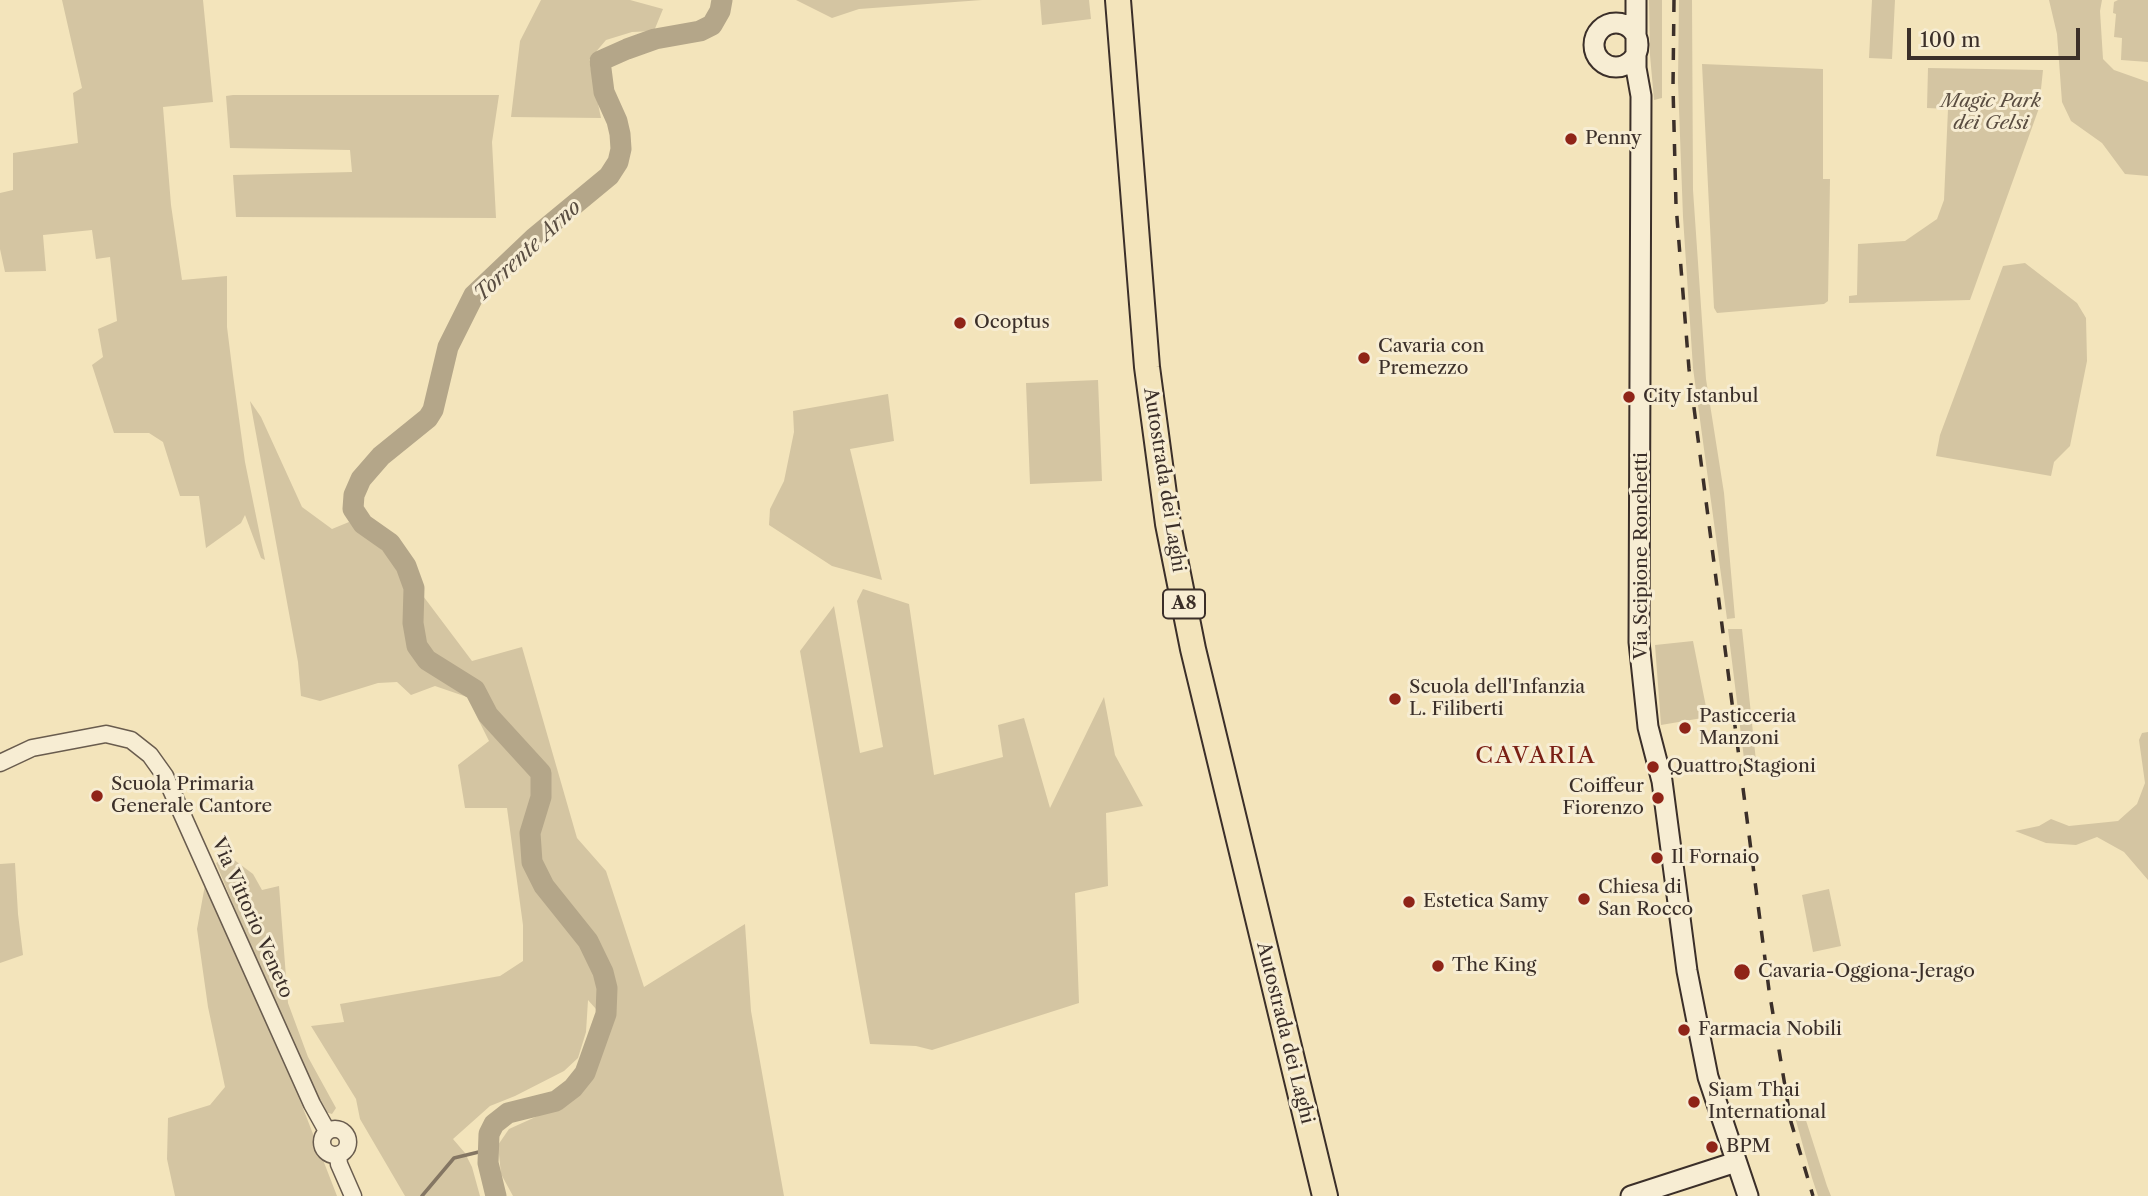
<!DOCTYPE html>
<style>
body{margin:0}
#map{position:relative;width:2148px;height:1196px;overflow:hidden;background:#f3e4bb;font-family:"Libre Caslon Text",serif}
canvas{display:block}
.scale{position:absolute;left:1907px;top:28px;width:173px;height:32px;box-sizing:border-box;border:4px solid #3b2f29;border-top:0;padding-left:9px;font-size:21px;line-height:24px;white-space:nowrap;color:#3b2f29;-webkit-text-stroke:5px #f7edd3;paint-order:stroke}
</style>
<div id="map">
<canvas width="2148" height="1196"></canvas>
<div class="scale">100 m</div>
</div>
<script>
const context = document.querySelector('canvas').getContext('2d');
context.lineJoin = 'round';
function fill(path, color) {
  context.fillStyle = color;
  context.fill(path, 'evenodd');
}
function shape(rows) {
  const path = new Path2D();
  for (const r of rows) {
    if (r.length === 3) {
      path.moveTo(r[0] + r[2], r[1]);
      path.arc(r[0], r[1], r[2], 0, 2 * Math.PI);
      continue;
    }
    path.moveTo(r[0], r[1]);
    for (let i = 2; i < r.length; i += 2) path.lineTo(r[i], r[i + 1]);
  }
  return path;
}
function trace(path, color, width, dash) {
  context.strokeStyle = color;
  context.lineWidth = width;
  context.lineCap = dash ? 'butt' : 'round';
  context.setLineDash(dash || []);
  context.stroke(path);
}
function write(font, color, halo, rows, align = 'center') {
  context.font = font + ' "Libre Caslon Text",serif';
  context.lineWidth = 6;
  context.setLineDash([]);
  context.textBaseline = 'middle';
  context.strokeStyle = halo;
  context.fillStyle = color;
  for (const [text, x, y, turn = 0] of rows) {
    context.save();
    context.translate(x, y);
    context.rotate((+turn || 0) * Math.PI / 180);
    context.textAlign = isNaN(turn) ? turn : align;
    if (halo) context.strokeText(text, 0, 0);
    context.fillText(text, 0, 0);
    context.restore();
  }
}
const green = shape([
 [62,0,203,0,213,102,163,107,171,205,182,280,227,276,227,327,233,375,245,462,265,560,261,558,245,515,241,523,206,548,199,496,180,496,163,442,149,433,114,433,92,365,103,357,98,329,117,321,110,257,96,259,92,230,43,235,46,271,5,272,0,249,0,193,13,190,13,153,78,143,73,93,82,88],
 [541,0,630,0,663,9,654,31,632,32,606,40,589,60,601,118,511,117,520,41],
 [796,0,982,0,859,9,832,18],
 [1040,0,1089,0,1091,19,1042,25],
 [1649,0,1662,0,1662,98,1654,100,1650,55],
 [1679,0,1692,0,1693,190,1706,379,1724,493,1735,618,1727,619,1693,368,1683,217,1678,82],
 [1872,0,1895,0,1892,59,1869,58],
 [2049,0,2102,0,2100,11,2103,59,2114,70,2148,82,2148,176,2125,174,2102,143,2071,121,2062,102,2057,34],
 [2118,0,2148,0,2148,62,2121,60,2122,38,2114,37,2116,14,2113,13,2114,2],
 [1702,64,1823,69,1823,179,1830,179,1828,301,1824,304,1717,313,1714,308],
 [1928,68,2043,70,2039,108,1970,300,1849,303,1849,296,1857,295,1858,244,1905,241,1937,219,1944,200,1948,109,1927,108],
 [233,95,499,95,492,142,496,218,236,217,233,175,352,172,350,150,230,148,226,96],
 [2025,263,2077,303,2086,318,2087,361,2070,446,2054,462,2051,476,1936,456,1940,435,2003,266],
 [1098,380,1102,481,1030,484,1026,383],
 [888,394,894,441,850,449,882,580,832,566,769,525,770,509,784,481,794,432,793,411],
 [250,401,261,417,302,507,332,529,349,522,399,564,472,661,522,647,577,838,606,871,644,987,745,924,751,1011,784,1196,513,1196,501,1174,498,1145,509,1129,573,1100,595,1070,611,1026,588,1000,586,1032,578,1058,564,1071,515,1096,490,1106,453,1139,465,1153,472,1167,480,1196,405,1196,360,1119,356,1099,311,1026,344,1022,340,1004,500,976,523,961,523,925,507,808,465,808,458,765,489,741,467,697,435,686,411,695,397,682,378,683,320,701,301,696,298,662],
 [863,589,909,604,934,775,1003,757,998,725,1024,718,1050,808,1104,697,1115,755,1143,806,1106,813,1108,886,1075,893,1079,1003,932,1050,916,1046,870,1044,800,651,834,606,860,753,883,747,857,601],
 [1728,629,1742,629,1756,761,1745,767],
 [1693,641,1708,717,1661,725,1655,645],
 [2148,732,2148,880,2124,852,2097,837,2076,845,2046,843,2015,831,2039,826,2051,819,2069,826,2118,821,2137,804,2145,783,2139,740,2142,733],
 [229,856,253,874,262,890,279,886,288,1003,308,1057,336,1108,332,1114,322,1111,303,1073,216,863],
 [15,863,18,914,23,955,0,963,0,864],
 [205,885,301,1103,337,1196,175,1196,167,1159,168,1118,210,1105,225,1087,208,1007,197,929],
 [1829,889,1841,946,1813,952,1802,895],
 [1802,1108,1827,1186,1831,1196,1818,1196,1812,1178,1793,1110]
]);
const stream = shape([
 [422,1196,454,1158,487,1150]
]);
const river = shape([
 [496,1196,488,1163,489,1134,494,1124,508,1113,556,1101,573,1088,585,1073,606,1014,607,988,603,972,588,941,544,886,532,862,530,833,541,797,541,773,488,715,475,690,427,660,417,646,413,623,414,588,406,566,390,543,363,524,353,509,354,495,361,479,381,456,428,418,433,410,448,347,474,295,534,238,609,176,618,162,621,149,620,134,617,121,604,92,600,61,627,49,655,39,700,31,712,25,720,11,722,0]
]);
const tertiary = shape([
 [0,763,32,748,106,734,131,740,150,755,165,776,312,1104,327,1131],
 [335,1142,13],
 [338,1155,339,1164,353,1196]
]);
const secondary = shape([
 [1636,0,1636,68,1641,96,1639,642,1648,727,1662,781,1687,971,1708,1077,1748,1196],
 [1616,45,22],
 [1631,1196,1736,1162]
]);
const motorway = shape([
 [1118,0,1147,367,1168,524,1193,649,1325,1196]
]);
const rail = shape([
 [1674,0,1673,87,1676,205,1689,369,1769,990,1791,1122,1813,1196]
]);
const markers = [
 [1571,139,7,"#8f2418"],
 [960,323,7,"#8f2418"],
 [1364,358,7,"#8f2418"],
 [1629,397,7,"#8f2418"],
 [1395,699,7,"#8f2418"],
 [1685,728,7,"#8f2418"],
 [1653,767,7,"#8f2418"],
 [97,796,7,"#8f2418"],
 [1658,798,7,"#8f2418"],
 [1657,858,7,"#8f2418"],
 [1584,899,7,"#8f2418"],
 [1409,902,7,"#8f2418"],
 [1438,966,7,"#8f2418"],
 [1742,972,9,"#8f2418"],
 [1684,1030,7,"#8f2418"],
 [1694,1102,7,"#8f2418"],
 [1712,1147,7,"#8f2418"]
];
const shields = [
 [1184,604,42]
];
const shieldNames = [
 ["A8",1184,604]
];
const parkNames = [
 ["Magic Park",1991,102],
 ["dei Gelsi",1991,124]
];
const poiNames = [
 ["Penny",1585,139],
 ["Ocoptus",974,323],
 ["Cavaria con",1378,347],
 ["Premezzo",1378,369],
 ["City Istanbul",1643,397],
 ["Scuola dell'Infanzia",1409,688],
 ["L. Filiberti",1409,710],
 ["Pasticceria",1699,717],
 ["Manzoni",1699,739],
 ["Quattro Stagioni",1667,767],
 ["Scuola Primaria",111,785],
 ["Generale Cantore",111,807],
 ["Coiffeur",1644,787,"right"],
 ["Fiorenzo",1644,809,"right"],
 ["Il Fornaio",1671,858],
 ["Chiesa di",1598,888],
 ["San Rocco",1598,910],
 ["Estetica Samy",1423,902],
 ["The King",1452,966],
 ["Cavaria-Oggiona-Jerago",1758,972],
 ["Farmacia Nobili",1698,1030],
 ["Siam Thai",1708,1091],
 ["International",1708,1113],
 ["BPM",1726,1147]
];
const streetNames = [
 ["Autostrada dei Laghi",1164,480,81],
 ["Via Scipione Ronchetti",1642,556,-90],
 ["Via Vittorio Veneto",252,918,66],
 ["Autostrada dei Laghi",1285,1033,76]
];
const waterNames = [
 ["Torrente Arno",528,251,-43]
];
const quarterNames = [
 ["CAVARIA",1536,756]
];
fill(green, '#d4c5a2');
trace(stream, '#847663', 3.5);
trace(river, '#b4a689', 21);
trace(tertiary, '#695c4e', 19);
trace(secondary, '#3b2f29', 23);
trace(motorway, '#3b2f29', 28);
trace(tertiary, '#f7edd3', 16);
trace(secondary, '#f7edd3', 19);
trace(motorway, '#f3e4bb', 24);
trace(rail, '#3b2f29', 3.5, [12, 12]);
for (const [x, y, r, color] of markers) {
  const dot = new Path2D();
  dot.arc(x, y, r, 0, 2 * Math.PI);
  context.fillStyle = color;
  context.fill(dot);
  trace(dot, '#f7edd3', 2.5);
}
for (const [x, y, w] of shields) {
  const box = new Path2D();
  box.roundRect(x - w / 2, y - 14.5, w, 29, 5);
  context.fillStyle = '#f7edd3';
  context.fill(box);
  trace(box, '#3b2f29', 2);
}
write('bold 18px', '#3b2f29', null, shieldNames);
write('italic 19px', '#5a4d41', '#f7edd3', parkNames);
write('19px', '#3b2f29', '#f7edd3', poiNames, 'left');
write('19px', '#3b2f29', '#f7edd3', streetNames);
write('italic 21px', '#594d41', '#f7edd3', waterNames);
context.letterSpacing = '2px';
write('23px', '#7a1f14', '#f7edd3', quarterNames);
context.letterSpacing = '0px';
</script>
